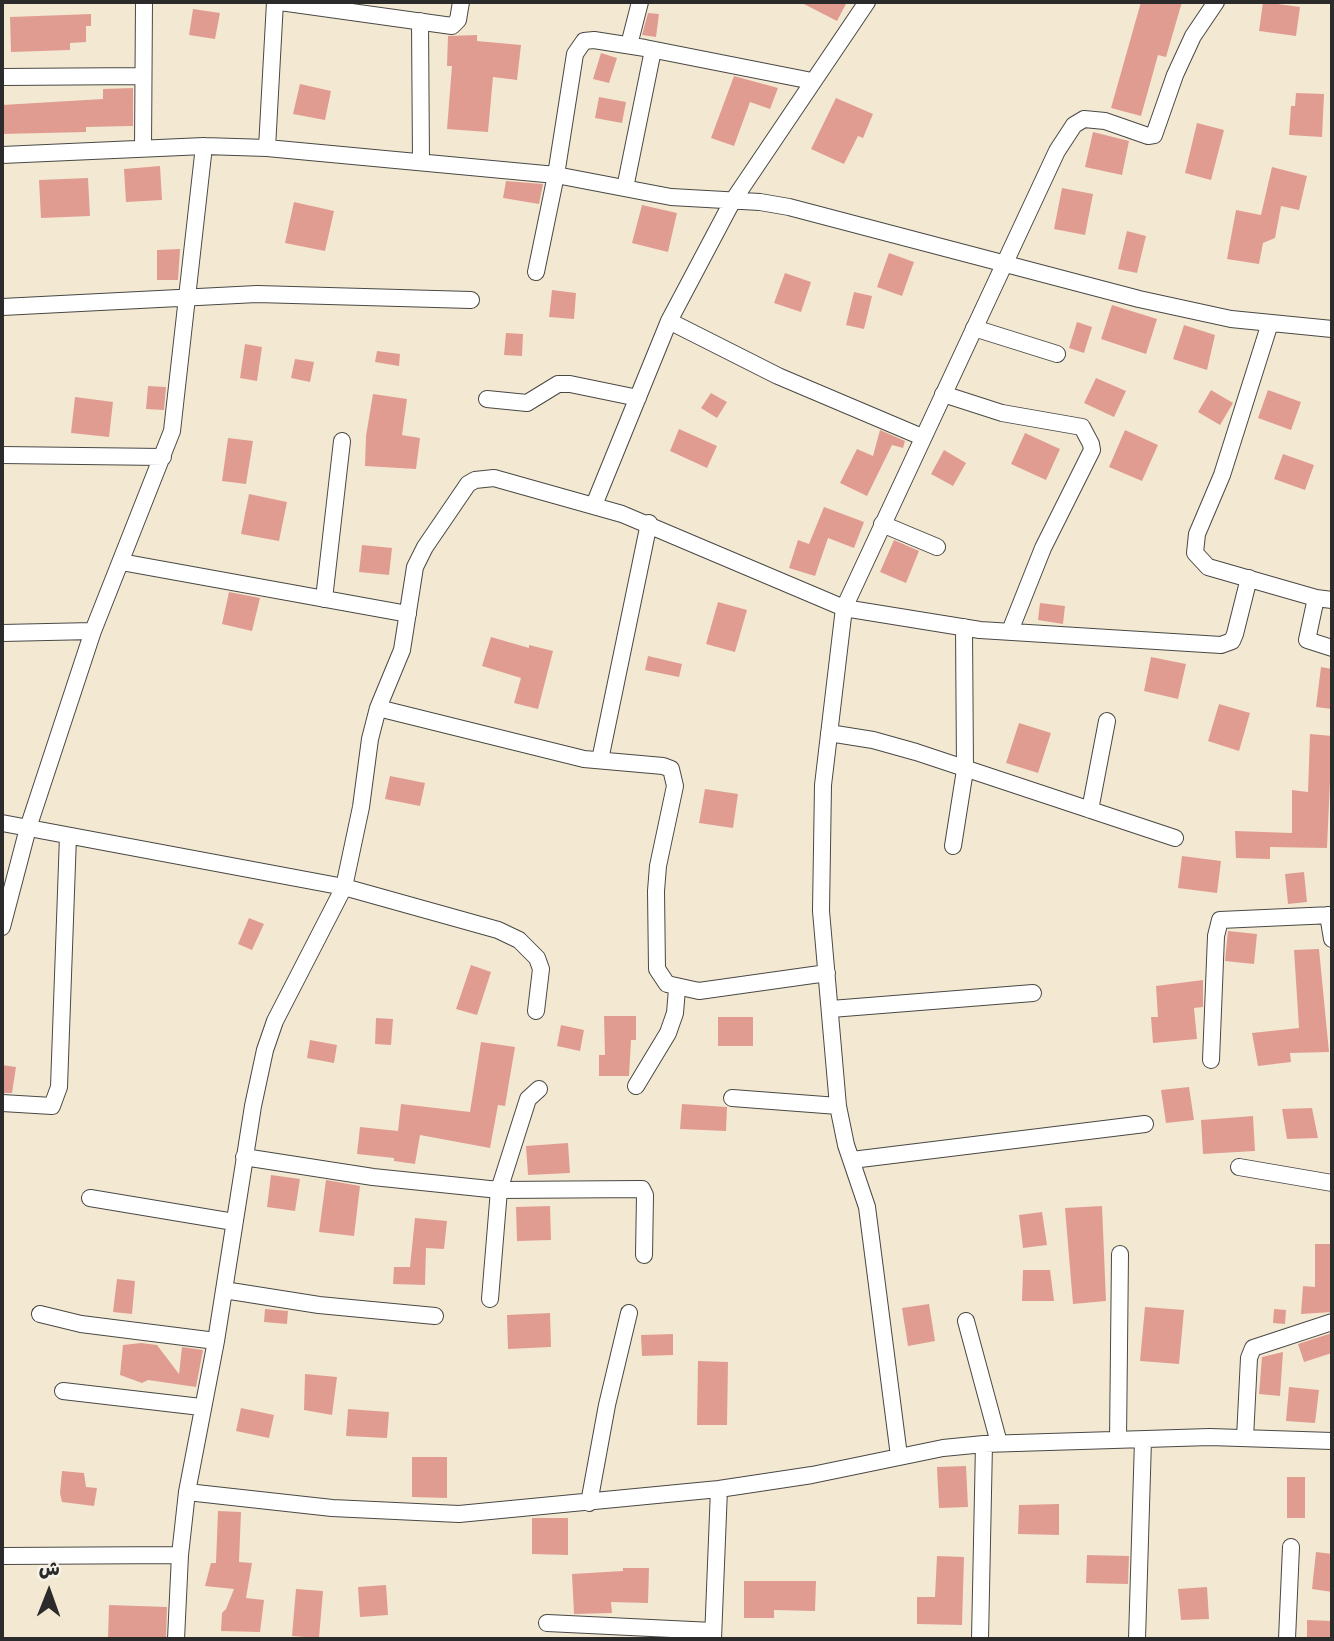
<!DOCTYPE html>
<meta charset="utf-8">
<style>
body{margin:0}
#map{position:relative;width:1334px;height:1641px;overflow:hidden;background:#f3e9d3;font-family:"Indie Flower","Playpen Sans Arabic",sans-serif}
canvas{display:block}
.frame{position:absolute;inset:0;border:4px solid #2b2b2b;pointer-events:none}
.north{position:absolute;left:14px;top:1557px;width:70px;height:70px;-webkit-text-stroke:5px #f7f3e8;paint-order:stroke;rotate:1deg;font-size:19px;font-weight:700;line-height:28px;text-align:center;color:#2b2b2b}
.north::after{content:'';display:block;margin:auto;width:24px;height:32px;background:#2b2b2b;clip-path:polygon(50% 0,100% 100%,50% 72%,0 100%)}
</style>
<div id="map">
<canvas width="1334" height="1641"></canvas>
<div class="frame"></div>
<div class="north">ش</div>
</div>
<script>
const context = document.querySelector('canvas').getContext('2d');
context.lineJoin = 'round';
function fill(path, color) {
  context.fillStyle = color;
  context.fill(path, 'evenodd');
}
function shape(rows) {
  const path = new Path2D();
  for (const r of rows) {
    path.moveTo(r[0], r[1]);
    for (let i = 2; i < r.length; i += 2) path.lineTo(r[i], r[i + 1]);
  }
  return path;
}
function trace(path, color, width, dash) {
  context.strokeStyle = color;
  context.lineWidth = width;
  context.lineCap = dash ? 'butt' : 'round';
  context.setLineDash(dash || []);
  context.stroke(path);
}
const building = shape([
 [800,2,847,2,837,21],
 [1141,2,1182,2,1166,57,1158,55,1141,116,1111,108],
 [1263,2,1300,7,1296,36,1259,31],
 [193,9,220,13,215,39,189,35],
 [648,13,659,14,656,37,642,35],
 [91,14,91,26,86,26,86,42,70,43,70,50,11,52,10,17],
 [477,35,477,41,521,45,517,80,493,77,488,132,447,129,452,66,447,66,448,36],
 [601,53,617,58,609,83,593,79],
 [734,76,778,88,770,109,750,102,734,146,711,138],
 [300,84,331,91,325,120,293,114],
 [133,88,133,126,86,127,86,132,2,134,2,105,103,99,103,89],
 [1296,93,1324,94,1322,137,1289,135,1291,106,1295,106],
 [599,97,626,102,622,123,595,118],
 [836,98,873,114,863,138,858,136,844,164,811,149],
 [1197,123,1224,130,1211,180,1185,173],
 [1093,132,1129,141,1122,175,1085,167],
 [160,166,162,200,126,202,124,169],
 [1272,167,1307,176,1299,210,1281,206,1275,238,1263,243,1259,264,1227,259,1236,210,1261,215],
 [88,178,90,216,41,218,39,180],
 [506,181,543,184,539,204,503,198],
 [1062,188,1093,194,1085,235,1054,229],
 [294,202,334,211,325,251,285,243],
 [642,205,677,213,668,252,632,243],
 [1127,231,1146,236,1137,273,1118,269],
 [180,249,178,280,157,280,157,250],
 [889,253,914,262,902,296,877,287],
 [785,273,811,282,801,312,774,303],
 [552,290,576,293,574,319,549,317],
 [854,292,872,296,864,329,846,325],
 [1112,305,1157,319,1146,354,1101,339],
 [1077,322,1092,327,1084,353,1069,348],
 [1184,325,1215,335,1207,370,1173,359],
 [506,333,523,334,522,356,504,355],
 [245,344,262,347,257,381,240,378],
 [377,351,400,354,399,366,375,362],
 [295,359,314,362,310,382,291,378],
 [1096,378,1126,391,1114,417,1084,403],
 [148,386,166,387,164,410,146,409],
 [1211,390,1233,403,1220,425,1198,412],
 [1268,390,1301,402,1291,430,1258,418],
 [711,393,727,402,717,418,701,408],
 [373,394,407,399,402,435,420,438,416,469,365,466,366,436],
 [75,397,113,402,109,437,71,433],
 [679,429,717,446,707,468,670,451],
 [880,430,905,441,903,448,892,445,867,496,840,483,857,449,873,456],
 [1125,430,1158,445,1142,481,1109,467],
 [1025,433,1060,449,1046,480,1011,464],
 [228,438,253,441,246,484,222,481],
 [944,450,966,463,953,486,931,474],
 [1283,454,1314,465,1305,490,1274,479],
 [249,494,287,502,279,541,241,534],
 [824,507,864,522,854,548,828,538,815,576,789,568,798,540,809,544],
 [894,540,919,551,906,583,880,572],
 [362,545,392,548,389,575,359,572],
 [229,592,260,598,252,631,222,624],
 [718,602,747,610,735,652,706,644],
 [1040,603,1065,606,1063,624,1038,620],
 [491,637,529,648,529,645,553,651,538,709,514,703,521,678,482,666],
 [648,656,682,664,679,677,645,670],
 [1151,657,1186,664,1178,699,1144,691],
 [1321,667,1332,669,1332,709,1316,707],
 [1219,704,1250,713,1239,751,1208,741],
 [1019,723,1051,733,1038,773,1006,763],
 [1310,734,1332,736,1327,848,1270,847,1270,859,1236,858,1235,831,1292,833,1292,790,1308,792],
 [390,776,425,783,420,806,385,799],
 [705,789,738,794,733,828,699,823],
 [1182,856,1221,861,1217,893,1178,888],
 [1304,872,1307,902,1288,904,1285,874],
 [249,918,264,924,252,950,238,944],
 [1228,931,1257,934,1254,964,1225,961],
 [1319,949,1329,1052,1290,1053,1291,1062,1258,1066,1252,1033,1299,1028,1294,950],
 [471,965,491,972,477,1015,456,1009],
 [1203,980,1203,1007,1194,1008,1197,1039,1153,1043,1151,1017,1158,1017,1156,986],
 [604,1016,636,1016,636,1040,631,1040,629,1076,599,1076,599,1055,605,1055],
 [718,1017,753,1017,753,1046,718,1046],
 [376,1018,393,1019,391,1045,375,1044],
 [561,1025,584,1030,580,1051,557,1046],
 [310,1040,337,1045,334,1063,307,1058],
 [481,1042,515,1047,505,1106,498,1105,490,1148,420,1135,415,1164,394,1161,394,1158,357,1154,360,1127,398,1131,401,1104,470,1112],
 [2,1065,16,1067,12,1093,2,1093],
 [1189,1087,1194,1120,1166,1123,1161,1090],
 [682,1104,727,1107,726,1131,680,1129],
 [1312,1108,1318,1138,1287,1139,1282,1109],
 [1253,1116,1255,1151,1203,1154,1201,1120],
 [568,1143,570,1173,528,1175,526,1146],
 [271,1175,300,1179,295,1211,267,1207],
 [326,1180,360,1186,354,1236,319,1232],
 [550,1206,551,1240,517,1241,516,1207],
 [1102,1206,1106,1301,1073,1304,1065,1208],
 [1042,1212,1047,1245,1023,1248,1019,1215],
 [415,1218,447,1221,444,1249,426,1248,425,1285,393,1284,394,1267,410,1267],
 [1315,1244,1332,1244,1332,1312,1301,1314,1303,1286,1315,1287],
 [1023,1270,1050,1270,1054,1301,1022,1301],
 [117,1279,135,1281,132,1314,113,1312],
 [929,1304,935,1341,908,1346,902,1308],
 [1145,1307,1184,1310,1179,1364,1140,1361],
 [265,1309,288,1311,287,1324,264,1322],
 [1274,1309,1286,1310,1285,1324,1273,1323],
 [550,1313,551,1347,508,1349,507,1315],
 [1332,1333,1332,1353,1304,1362,1298,1344],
 [673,1334,673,1355,642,1356,641,1335],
 [141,1343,157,1345,179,1374,182,1347,203,1350,196,1387,148,1380,142,1383,120,1375,123,1345],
 [1283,1352,1280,1396,1259,1394,1262,1357],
 [698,1361,728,1362,727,1425,697,1425],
 [305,1374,337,1377,332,1415,304,1410],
 [1289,1387,1319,1390,1315,1423,1286,1421],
 [241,1408,274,1415,269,1438,236,1431],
 [348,1409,389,1412,387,1438,346,1436],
 [412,1457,447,1457,447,1498,412,1497],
 [966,1466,968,1507,939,1508,937,1467],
 [62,1471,84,1473,86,1487,97,1488,94,1506,62,1502,60,1493],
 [1287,1477,1305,1477,1305,1518,1287,1518],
 [1059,1504,1059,1535,1018,1534,1019,1505],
 [218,1511,241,1512,239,1562,252,1563,246,1598,264,1600,260,1632,221,1631,222,1613,226,1609,234,1589,205,1586,211,1563,216,1563],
 [532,1518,568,1518,568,1555,532,1554],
 [1316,1552,1332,1554,1332,1592,1312,1589],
 [1087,1555,1129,1556,1128,1584,1086,1583],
 [937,1556,964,1557,962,1625,917,1624,917,1597,935,1597],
 [623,1568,649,1568,648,1603,611,1602,612,1613,574,1614,572,1574,623,1571],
 [744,1581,816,1581,815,1611,774,1610,774,1618,744,1618],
 [386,1585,388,1615,360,1617,358,1587],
 [1207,1587,1209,1619,1181,1620,1178,1589],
 [296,1589,323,1591,319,1638,292,1636],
 [109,1605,167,1607,166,1639,108,1639],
 [1307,1620,1332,1621,1332,1639,1307,1639]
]);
const street = shape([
 [280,2,452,26,458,20,461,2],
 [420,21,421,162],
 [629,45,640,2],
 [2,77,143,76],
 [143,148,144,2],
 [267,148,275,2],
 [2,155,204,146,267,148,556,175,671,197,760,202,789,207,1139,299,1231,319,1332,329],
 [625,188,653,50],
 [536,272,556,175,575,54,584,41,594,40,645,48,812,81],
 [2,307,257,294,471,300],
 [669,321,778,376,922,437],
 [1270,323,1222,475,1197,534,1195,553,1208,567,1316,598,1332,600],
 [974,328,1057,354],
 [943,394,1002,413,1082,427,1091,444,1092,450,1043,548,1010,631],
 [487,399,527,403,558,384,570,384,638,398],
 [2,455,163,457],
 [594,505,669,321,732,202,867,2],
 [882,524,937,547],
 [121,562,408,614],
 [1316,598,1307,640,1332,648],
 [324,599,342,441],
 [2,633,93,631],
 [378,708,584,759,663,766,671,769,675,786,658,866,656,891,657,969,667,984,699,991,827,973],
 [829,733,873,740,916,752,1175,838],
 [600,760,649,523],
 [1090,810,1107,721],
 [2,823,344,887,498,930,519,940,537,958,541,969,536,1011],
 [953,846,965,770,964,627],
 [1328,915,1332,939],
 [2,927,28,828,93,631,172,431,204,146],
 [831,1009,1033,993],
 [1211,1060,1216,936,1220,920,1332,915],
 [636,1086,668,1033,675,1013,677,989],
 [732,1098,838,1106],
 [2,1103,52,1106,59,1087,68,836],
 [244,1157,373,1177,499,1190,642,1189,645,1195,644,1255],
 [852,1160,1145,1124],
 [1239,1167,1332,1183],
 [90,1198,234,1222],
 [224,1290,319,1305,435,1316],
 [490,1299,499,1190,528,1099,539,1089],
 [40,1314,81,1324,216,1341],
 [966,1321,999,1443],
 [63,1391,201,1407],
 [1245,1438,1249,1358,1253,1348,1332,1322],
 [1118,1440,1120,1254],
 [899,1456,867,1207,846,1145,838,1106,821,911,823,785,844,608,1057,151,1074,125,1084,119,1105,121,1148,136,1154,135,1175,75,1193,36,1216,2],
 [187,1492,332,1508,459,1514,719,1489,812,1475,943,1448,984,1444,1210,1437,1332,1441],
 [589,1503,607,1405,629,1313],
 [2,1556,180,1555],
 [547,1623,713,1631],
 [176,1639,180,1555,187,1492,216,1341,253,1106,265,1050,275,1021,344,887,361,807,370,739,378,708,402,650,415,567,425,547,468,484,475,480,494,478,622,514,844,608,980,630,1221,645,1232,641,1235,634,1249,578],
 [713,1639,719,1489],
 [980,1639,984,1444],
 [1137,1639,1143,1440],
 [1287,1639,1291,1547]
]);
fill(building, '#e19c92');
trace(street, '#494844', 18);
trace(street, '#fff', 16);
</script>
